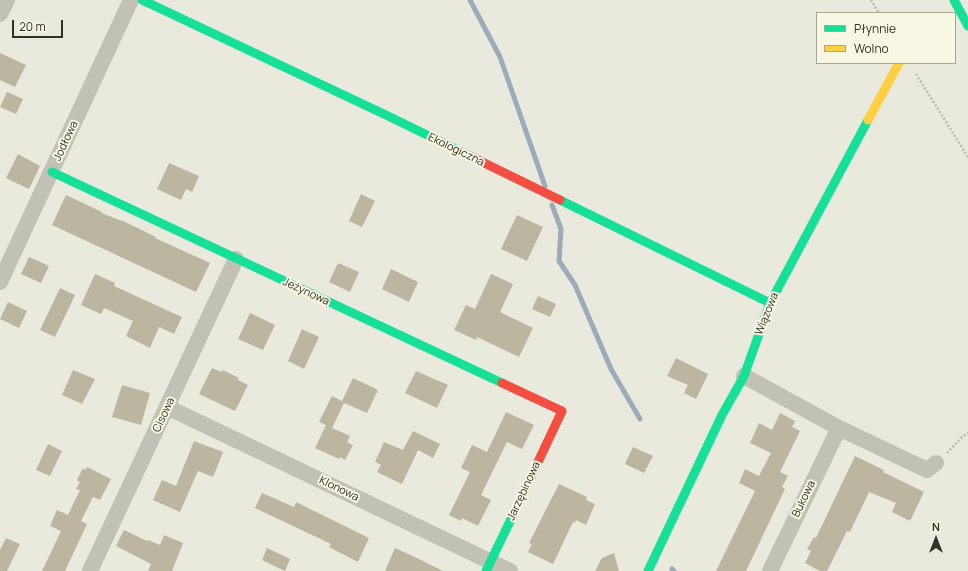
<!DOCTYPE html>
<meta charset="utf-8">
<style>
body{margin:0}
#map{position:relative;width:968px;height:571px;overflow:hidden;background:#e9e9dd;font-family:Manrope,sans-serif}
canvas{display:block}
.legend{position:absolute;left:816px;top:12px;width:140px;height:52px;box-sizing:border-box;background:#f7f7e3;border:1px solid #a8a797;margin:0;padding:5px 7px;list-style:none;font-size:12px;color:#322f25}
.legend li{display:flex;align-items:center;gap:8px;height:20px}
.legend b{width:20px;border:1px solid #a8a797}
.north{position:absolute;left:916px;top:519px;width:40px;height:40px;-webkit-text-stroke:3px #f7f7e3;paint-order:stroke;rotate:0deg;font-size:11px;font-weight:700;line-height:16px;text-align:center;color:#322f25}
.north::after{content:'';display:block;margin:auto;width:14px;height:18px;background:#322f25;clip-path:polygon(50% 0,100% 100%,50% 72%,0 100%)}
.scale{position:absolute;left:12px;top:20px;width:51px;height:18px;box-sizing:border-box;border:2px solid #322f25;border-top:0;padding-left:5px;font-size:12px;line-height:14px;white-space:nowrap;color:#322f25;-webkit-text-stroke:3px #f7f7e3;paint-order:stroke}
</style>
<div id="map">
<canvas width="968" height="571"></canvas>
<ul class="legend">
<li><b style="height:5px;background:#16e098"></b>Płynnie</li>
<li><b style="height:5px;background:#ffcf43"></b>Wolno</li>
</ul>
<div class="north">N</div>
<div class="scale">20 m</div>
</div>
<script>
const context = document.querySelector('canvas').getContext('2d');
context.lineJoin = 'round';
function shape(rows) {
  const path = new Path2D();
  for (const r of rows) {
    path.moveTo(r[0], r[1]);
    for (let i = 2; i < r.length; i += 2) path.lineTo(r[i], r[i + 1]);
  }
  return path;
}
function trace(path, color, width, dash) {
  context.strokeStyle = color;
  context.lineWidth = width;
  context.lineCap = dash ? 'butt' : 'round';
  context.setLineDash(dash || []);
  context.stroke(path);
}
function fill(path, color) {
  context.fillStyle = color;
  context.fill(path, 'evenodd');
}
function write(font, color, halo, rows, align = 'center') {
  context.font = font + ' Manrope,sans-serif';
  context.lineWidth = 4;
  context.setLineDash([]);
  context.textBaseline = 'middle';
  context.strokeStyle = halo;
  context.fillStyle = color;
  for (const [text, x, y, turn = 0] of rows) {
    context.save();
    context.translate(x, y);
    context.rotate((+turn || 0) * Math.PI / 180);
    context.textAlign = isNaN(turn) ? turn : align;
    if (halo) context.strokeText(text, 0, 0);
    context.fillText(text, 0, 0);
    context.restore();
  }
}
const stream = shape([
 [470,0,500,57,545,186],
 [552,205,561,229,559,261,575,285,611,369,640,419],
 [672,569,674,571]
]);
const building = shape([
 [0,53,26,65,15,87,0,80],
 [7,92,23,99,16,114,0,107],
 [18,154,40,166,29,189,6,178],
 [169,163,199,176,192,192,186,189,181,200,157,189],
 [361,194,375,201,362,227,349,221],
 [66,195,102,212,101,213,125,222,156,237,155,238,210,263,196,292,52,225],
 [517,215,543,227,527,261,501,249],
 [29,257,49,266,41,283,21,274],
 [338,263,359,272,350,292,329,282],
 [391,269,418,282,409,302,382,289],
 [95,274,115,283,114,286,182,317,174,334,159,327,150,348,126,336,133,321,104,308,101,314,81,305],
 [491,274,513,284,500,312,533,328,519,357,477,337,476,340,454,330,466,305,475,309],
 [60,288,75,295,55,337,40,330],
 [538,296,556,304,550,317,532,309],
 [8,302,27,311,19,328,0,319],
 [250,313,275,325,263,350,238,339],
 [302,329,319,337,304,369,288,361],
 [676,358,708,374,696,399,684,393,688,385,667,376],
 [212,368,222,372,223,370,239,378,238,380,248,385,235,411,199,394],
 [73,370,95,379,82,404,62,395],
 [416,371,448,385,437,408,405,393],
 [353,378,378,390,367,413,344,403,332,428,350,436,347,442,353,445,345,460,340,457,339,459,315,448,326,425,319,422,332,396,342,401],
 [122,385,150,393,141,425,112,417],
 [506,412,534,425,522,449,507,442,481,495,491,500,478,526,462,518,461,521,449,515,470,472,461,468,472,445,487,452],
 [780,413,795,421,792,427,800,431,780,472,788,476,782,487,785,489,746,571,716,571,755,491,739,483,745,469,759,476,771,453,750,443,759,423,772,430],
 [413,431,440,444,433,458,418,450,402,484,377,472,381,465,375,462,384,442,403,450],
 [194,441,223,452,213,477,198,471,180,512,153,500,162,480,176,486],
 [48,444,62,451,50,476,36,470],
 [633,447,653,456,644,473,625,464],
 [855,456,884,470,883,472,924,492,910,521,892,512,896,503,869,492,850,532,847,531,827,571,820,571,805,563,811,551,807,549,814,537,816,538],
 [87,467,111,479,100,500,93,497,81,521,87,524,65,571,42,571,61,531,50,526,57,510,68,515,80,490,76,489,80,482,77,480,83,468,85,470],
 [559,484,587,497,586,500,595,504,586,525,576,520,575,523,573,522,553,564,528,552,532,544,529,543],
 [262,493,294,507,296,502,369,538,358,562,329,547,331,544,255,508],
 [124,530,147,541,148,540,160,545,164,535,183,543,172,571,148,571,151,564,116,546],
 [6,538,20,544,7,571,0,571,0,550],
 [267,548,290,559,285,571,262,560],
 [395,548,415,557,443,571,385,571],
 [614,553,619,571,595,571,602,558]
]);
const path = shape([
 [871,0,879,13],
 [916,74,968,157],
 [947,453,963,436,968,433]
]);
const street = shape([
 [0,14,7,0],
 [0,282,131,0],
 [744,376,839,428,927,470,936,463],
 [167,407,510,571],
 [90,571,236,259],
 [770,571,839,428]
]);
const fast = shape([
 [142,0,386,115,470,156],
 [954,0,968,26],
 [52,172,502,383],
 [560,200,770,303],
 [486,571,513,515],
 [648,571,722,415,744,376,770,303,868,120]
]);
const slow = shape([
 [868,120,899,63]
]);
const jam = shape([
 [470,156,560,200],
 [502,383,562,411,513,515]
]);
const streetNames = [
 ["Jodłowa",66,141,-65],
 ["Ekologiczna",456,150,26],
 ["Jeżynowa",306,292,25],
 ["Wiązowa",767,314,-68],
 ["Cisowa",164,415,-65],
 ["Klonowa",339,489,26],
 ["Jarzębinowa",524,491,-65],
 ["Bukowa",804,499,-64]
];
trace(stream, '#9babb9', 5);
fill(building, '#bcb5a0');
trace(path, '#babaaf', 2.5, [2, 2]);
trace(street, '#c2c1b6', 16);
trace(fast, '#16e098', 9);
trace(slow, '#ffcf43', 9);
trace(jam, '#f24e42', 9);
write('11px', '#322f25', '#f7f7e3', streetNames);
</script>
